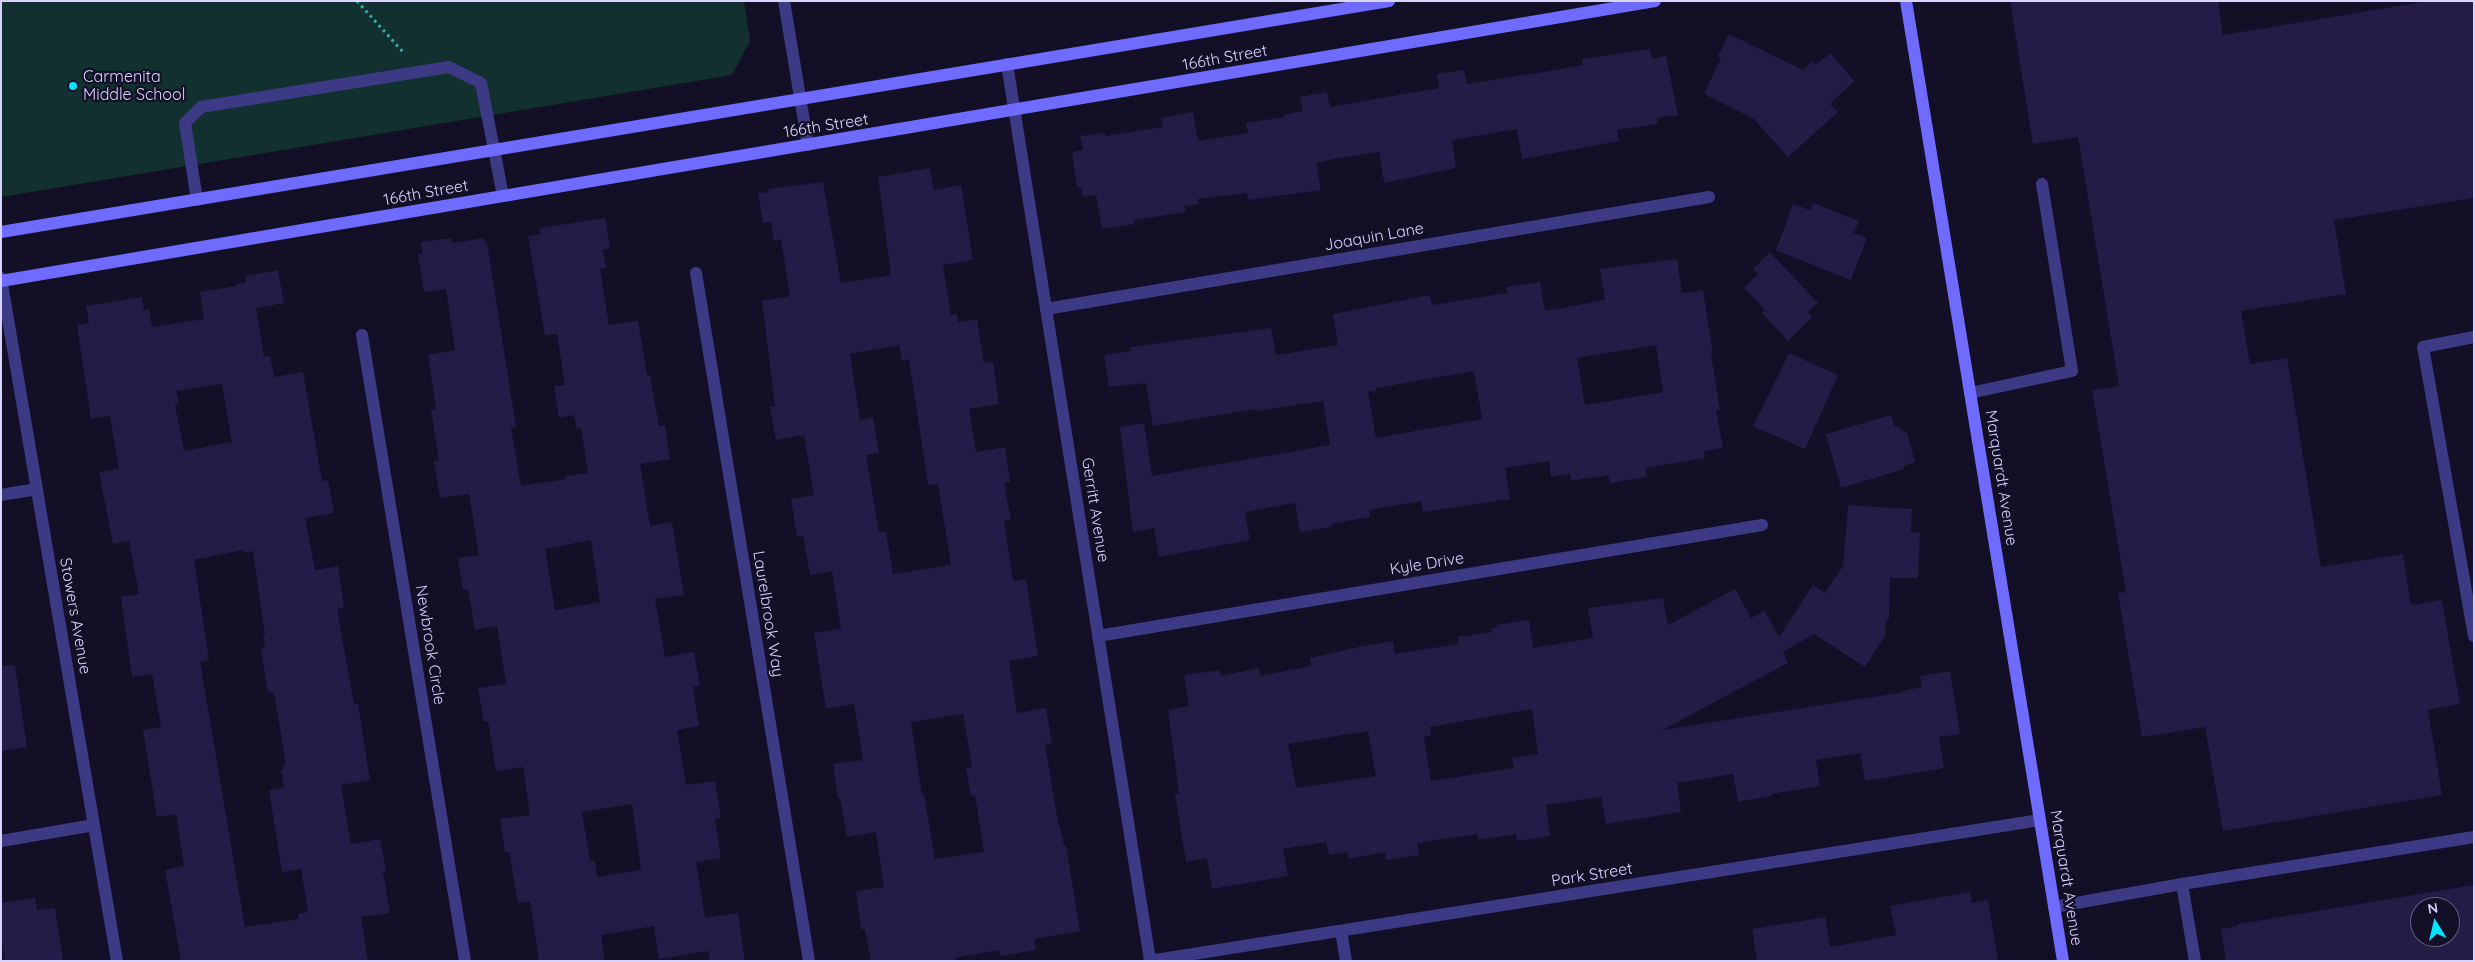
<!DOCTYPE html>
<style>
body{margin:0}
#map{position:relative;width:2475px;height:962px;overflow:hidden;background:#130f26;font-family:Quicksand,sans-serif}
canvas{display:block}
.frame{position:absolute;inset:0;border:2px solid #d9d4ff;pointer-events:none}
.north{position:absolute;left:2410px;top:897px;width:50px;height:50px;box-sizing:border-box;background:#130f26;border:1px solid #625e7d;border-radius:50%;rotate:351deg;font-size:14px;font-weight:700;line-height:20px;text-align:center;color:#d9d4ff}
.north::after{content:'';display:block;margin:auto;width:18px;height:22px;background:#00e5ff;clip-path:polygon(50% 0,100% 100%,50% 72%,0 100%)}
</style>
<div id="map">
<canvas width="2475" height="962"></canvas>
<div class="frame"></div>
<div class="north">N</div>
</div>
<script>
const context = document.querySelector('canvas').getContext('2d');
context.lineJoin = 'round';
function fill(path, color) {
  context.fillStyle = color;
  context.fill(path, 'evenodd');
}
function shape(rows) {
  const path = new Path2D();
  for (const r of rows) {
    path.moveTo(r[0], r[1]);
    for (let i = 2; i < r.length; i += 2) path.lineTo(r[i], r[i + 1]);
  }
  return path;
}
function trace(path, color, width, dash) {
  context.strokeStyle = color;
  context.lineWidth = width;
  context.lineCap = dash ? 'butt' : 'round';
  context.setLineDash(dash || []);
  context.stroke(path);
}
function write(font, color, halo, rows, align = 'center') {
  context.font = font + ' Quicksand,sans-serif';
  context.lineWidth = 4.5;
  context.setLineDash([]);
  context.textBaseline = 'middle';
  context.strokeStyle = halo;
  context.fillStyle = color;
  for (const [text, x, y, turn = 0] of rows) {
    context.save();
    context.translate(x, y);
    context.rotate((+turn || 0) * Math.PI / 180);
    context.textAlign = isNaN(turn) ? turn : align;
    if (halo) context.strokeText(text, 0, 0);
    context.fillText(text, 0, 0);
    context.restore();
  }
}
const green = shape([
 [1,1,744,1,750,41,732,75,1,197]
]);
const building = shape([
 [2010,1,2218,1,2223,35,2429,1,2474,1,2474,198,2334,220,2346,294,2241,311,2250,364,2287,358,2321,567,2403,554,2411,605,2442,600,2460,704,2428,710,2442,795,2223,831,2205,727,2142,737,2118,593,2126,592,2092,390,2119,386,2078,137,2033,144],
 [1729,34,1803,70,1813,61,1816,65,1830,53,1854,81,1830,104,1838,112,1788,157,1754,119,1704,94,1721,58,1718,56],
 [1650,49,1652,59,1666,56,1678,115,1657,118,1658,124,1617,130,1619,141,1522,159,1517,129,1452,140,1456,168,1384,183,1379,152,1339,158,1316,163,1321,190,1248,200,1247,193,1198,199,1199,204,1184,206,1186,212,1134,220,1135,224,1102,229,1096,195,1083,197,1081,187,1077,187,1072,152,1083,150,1080,136,1105,133,1105,136,1163,127,1161,118,1193,112,1198,141,1248,133,1246,123,1284,117,1284,115,1303,111,1300,97,1327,92,1330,107,1439,88,1437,74,1464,70,1467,84,1556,70,1583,65,1582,59],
 [930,168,934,190,961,185,973,260,943,265,951,315,957,314,958,322,977,319,984,363,993,362,999,404,969,409,976,452,1005,447,1010,482,1004,483,1011,520,1004,521,1013,581,1026,579,1038,656,1009,661,1017,713,1046,708,1052,743,1045,744,1058,822,1064,845,1066,845,1080,931,1034,939,1036,950,1000,956,999,950,955,958,955,961,871,961,865,929,861,929,856,891,884,887,876,832,847,837,840,798,838,798,833,764,863,760,854,704,826,709,814,633,841,629,832,571,810,575,803,536,797,537,791,499,814,495,804,435,776,440,770,407,775,406,762,301,790,296,781,239,774,241,771,222,763,223,758,193,769,192,768,189,823,182,841,283,891,275,878,177],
 [899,345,902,361,909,359,928,485,938,484,951,565,893,574,886,531,879,532,866,455,879,453,873,417,860,420,850,354],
 [963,714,972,767,966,768,971,796,975,795,984,852,935,859,924,794,922,795,911,722],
 [1813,203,1859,221,1854,233,1867,238,1851,280,1776,250,1793,204,1810,210],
 [605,218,610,248,603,250,606,268,600,269,609,325,638,321,647,375,650,375,659,426,665,425,670,459,640,464,650,526,672,522,684,595,655,599,665,657,694,652,700,686,693,687,699,726,677,730,686,785,715,781,721,818,715,819,721,858,696,862,705,918,738,913,745,961,710,961,708,951,659,959,654,926,601,935,605,961,539,961,530,901,518,903,509,852,505,852,500,819,530,815,523,767,496,771,488,721,484,722,478,688,506,684,497,626,475,630,468,589,463,590,458,558,479,555,469,494,440,498,434,461,439,461,431,410,436,409,428,355,455,350,446,289,424,292,418,254,423,254,421,242,451,238,452,243,484,238,485,243,487,243,516,427,511,428,521,486,566,479,565,476,588,473,581,428,577,429,574,415,559,418,554,386,565,385,557,334,545,335,528,236,541,234,540,228],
 [591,540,600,602,555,610,545,549],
 [632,804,641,870,597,877,595,861,590,861,582,812],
 [1770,252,1818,303,1808,312,1812,317,1788,341,1762,313,1765,310,1744,288,1758,274,1753,269],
 [1677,259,1682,293,1703,290,1713,354,1711,354,1720,410,1716,409,1723,448,1704,451,1705,458,1645,468,1647,477,1610,483,1608,475,1571,481,1570,474,1551,477,1549,461,1505,468,1510,499,1423,512,1421,501,1369,510,1370,517,1331,524,1332,527,1300,532,1295,503,1245,512,1250,540,1159,557,1154,528,1133,532,1120,427,1144,423,1152,476,1330,445,1323,401,1256,411,1256,409,1153,426,1146,383,1109,387,1104,355,1131,351,1130,347,1271,328,1276,355,1338,345,1333,314,1430,295,1432,305,1507,293,1506,287,1540,282,1545,311,1605,300,1600,269],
 [1656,345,1663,392,1585,405,1577,358],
 [1474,371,1482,419,1376,438,1368,392,1376,391,1376,388],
 [278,270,284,303,256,308,264,357,270,356,274,377,303,372,322,481,328,480,334,513,305,518,315,570,338,566,344,608,337,609,354,704,358,704,370,780,341,785,351,844,380,839,386,871,383,872,390,913,361,917,368,961,181,961,165,870,184,866,176,814,157,817,143,730,161,727,152,674,132,677,121,597,139,594,129,541,113,544,99,472,119,469,110,416,91,419,77,325,89,323,86,306,142,297,144,310,149,309,152,327,204,319,200,292,237,286,237,284,246,282,245,276],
 [222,384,232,442,184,451,175,405,179,404,176,391],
 [243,550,243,553,253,551,265,635,263,635,265,648,261,649,268,693,274,692,286,764,283,764,284,769,281,770,284,788,269,790,282,872,301,869,308,912,298,914,298,919,245,927,200,662,209,660,194,560],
 [1789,353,1838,375,1805,449,1753,426],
 [1891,415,1894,425,1907,433,1915,462,1903,466,1904,469,1841,488,1826,434],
 [1848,505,1912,509,1911,532,1920,533,1918,578,1890,578,1889,618,1885,624,1886,634,1865,667,1814,634,1783,652,1788,663,1662,730,1905,692,1902,691,1922,687,1920,676,1950,671,1960,734,1939,737,1944,768,1865,781,1860,753,1816,760,1820,786,1771,794,1771,796,1738,802,1733,774,1677,783,1681,812,1606,824,1601,797,1546,805,1550,836,1517,841,1516,834,1478,840,1477,834,1417,843,1419,855,1386,860,1385,852,1349,859,1348,852,1329,855,1326,842,1283,849,1288,876,1212,889,1207,858,1186,862,1175,794,1179,793,1168,710,1189,706,1184,675,1220,670,1221,676,1259,668,1260,676,1311,666,1310,658,1359,647,1393,641,1395,654,1459,644,1458,637,1492,632,1491,628,1497,627,1496,625,1529,620,1533,648,1593,638,1588,608,1663,598,1668,625,1735,589,1751,618,1765,611,1779,637,1813,585,1825,593,1843,566],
 [1532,709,1538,754,1512,758,1514,768,1431,781,1424,737,1431,736,1430,727],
 [1368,731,1376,776,1296,788,1288,744],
 [15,665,27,747,1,751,1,666],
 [2474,885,2474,961,2226,961,2221,929,2238,926,2238,924],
 [2420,907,2450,907,2450,937,2420,937],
 [1970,892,1972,903,1988,900,1998,961,1757,961,1752,929,1825,917,1830,947,1896,935,1890,906],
 [35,898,37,910,55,908,63,961,5,961,1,937,1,903]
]);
const path = shape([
 [357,1,403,52]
]);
const lane = shape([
 [197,200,185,123,201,107,449,67,481,83,503,196],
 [2474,337,2423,347,2474,636],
 [1970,393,2072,371,2042,184],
 [2182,884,2474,837],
 [2054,907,2182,884,2195,961]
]);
const street = shape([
 [784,1,808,145],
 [1007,64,1150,960],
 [696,273,809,961],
 [1,278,117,961],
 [1046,309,1709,197],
 [362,335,465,961],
 [1,495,37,489],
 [1098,636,1762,525],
 [1,841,94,825],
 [1341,931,1346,961],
 [1149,961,2040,820]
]);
const secondary = shape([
 [1906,1,2063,961],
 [1,232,1389,1],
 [1,281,1655,1]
]);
const markers = [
 [73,86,5,"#00e5ff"]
];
const streetNames = [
 ["166th Street",1225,58,-10],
 ["166th Street",826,126,-9],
 ["166th Street",426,193,-10],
 ["Joaquin Lane",1374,237,-10],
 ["Marquardt Avenue",2001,478,81],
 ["Gerritt Avenue",1095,510,81],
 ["Kyle Drive",1427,564,-9],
 ["Laurelbrook Way",768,614,81],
 ["Stowers Avenue",75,616,80],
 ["Newbrook Circle",430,645,81],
 ["Park Street",1592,875,-9],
 ["Marquardt Avenue",2066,878,81]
];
const poiNames = [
 ["Carmenita",83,77],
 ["Middle School",83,95]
];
fill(green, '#12302f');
fill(building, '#241b47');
trace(path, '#2fb8b0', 3, [2.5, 4]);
trace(lane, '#3d3a85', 12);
trace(street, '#3d3a85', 12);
trace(secondary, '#6f6bff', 12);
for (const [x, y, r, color] of markers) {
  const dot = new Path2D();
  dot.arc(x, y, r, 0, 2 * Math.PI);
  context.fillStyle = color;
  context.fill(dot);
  trace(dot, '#130f26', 2);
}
write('16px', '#d9d4ff', '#130f26', streetNames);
write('16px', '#d9d4ff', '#130f26', poiNames, 'left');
</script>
